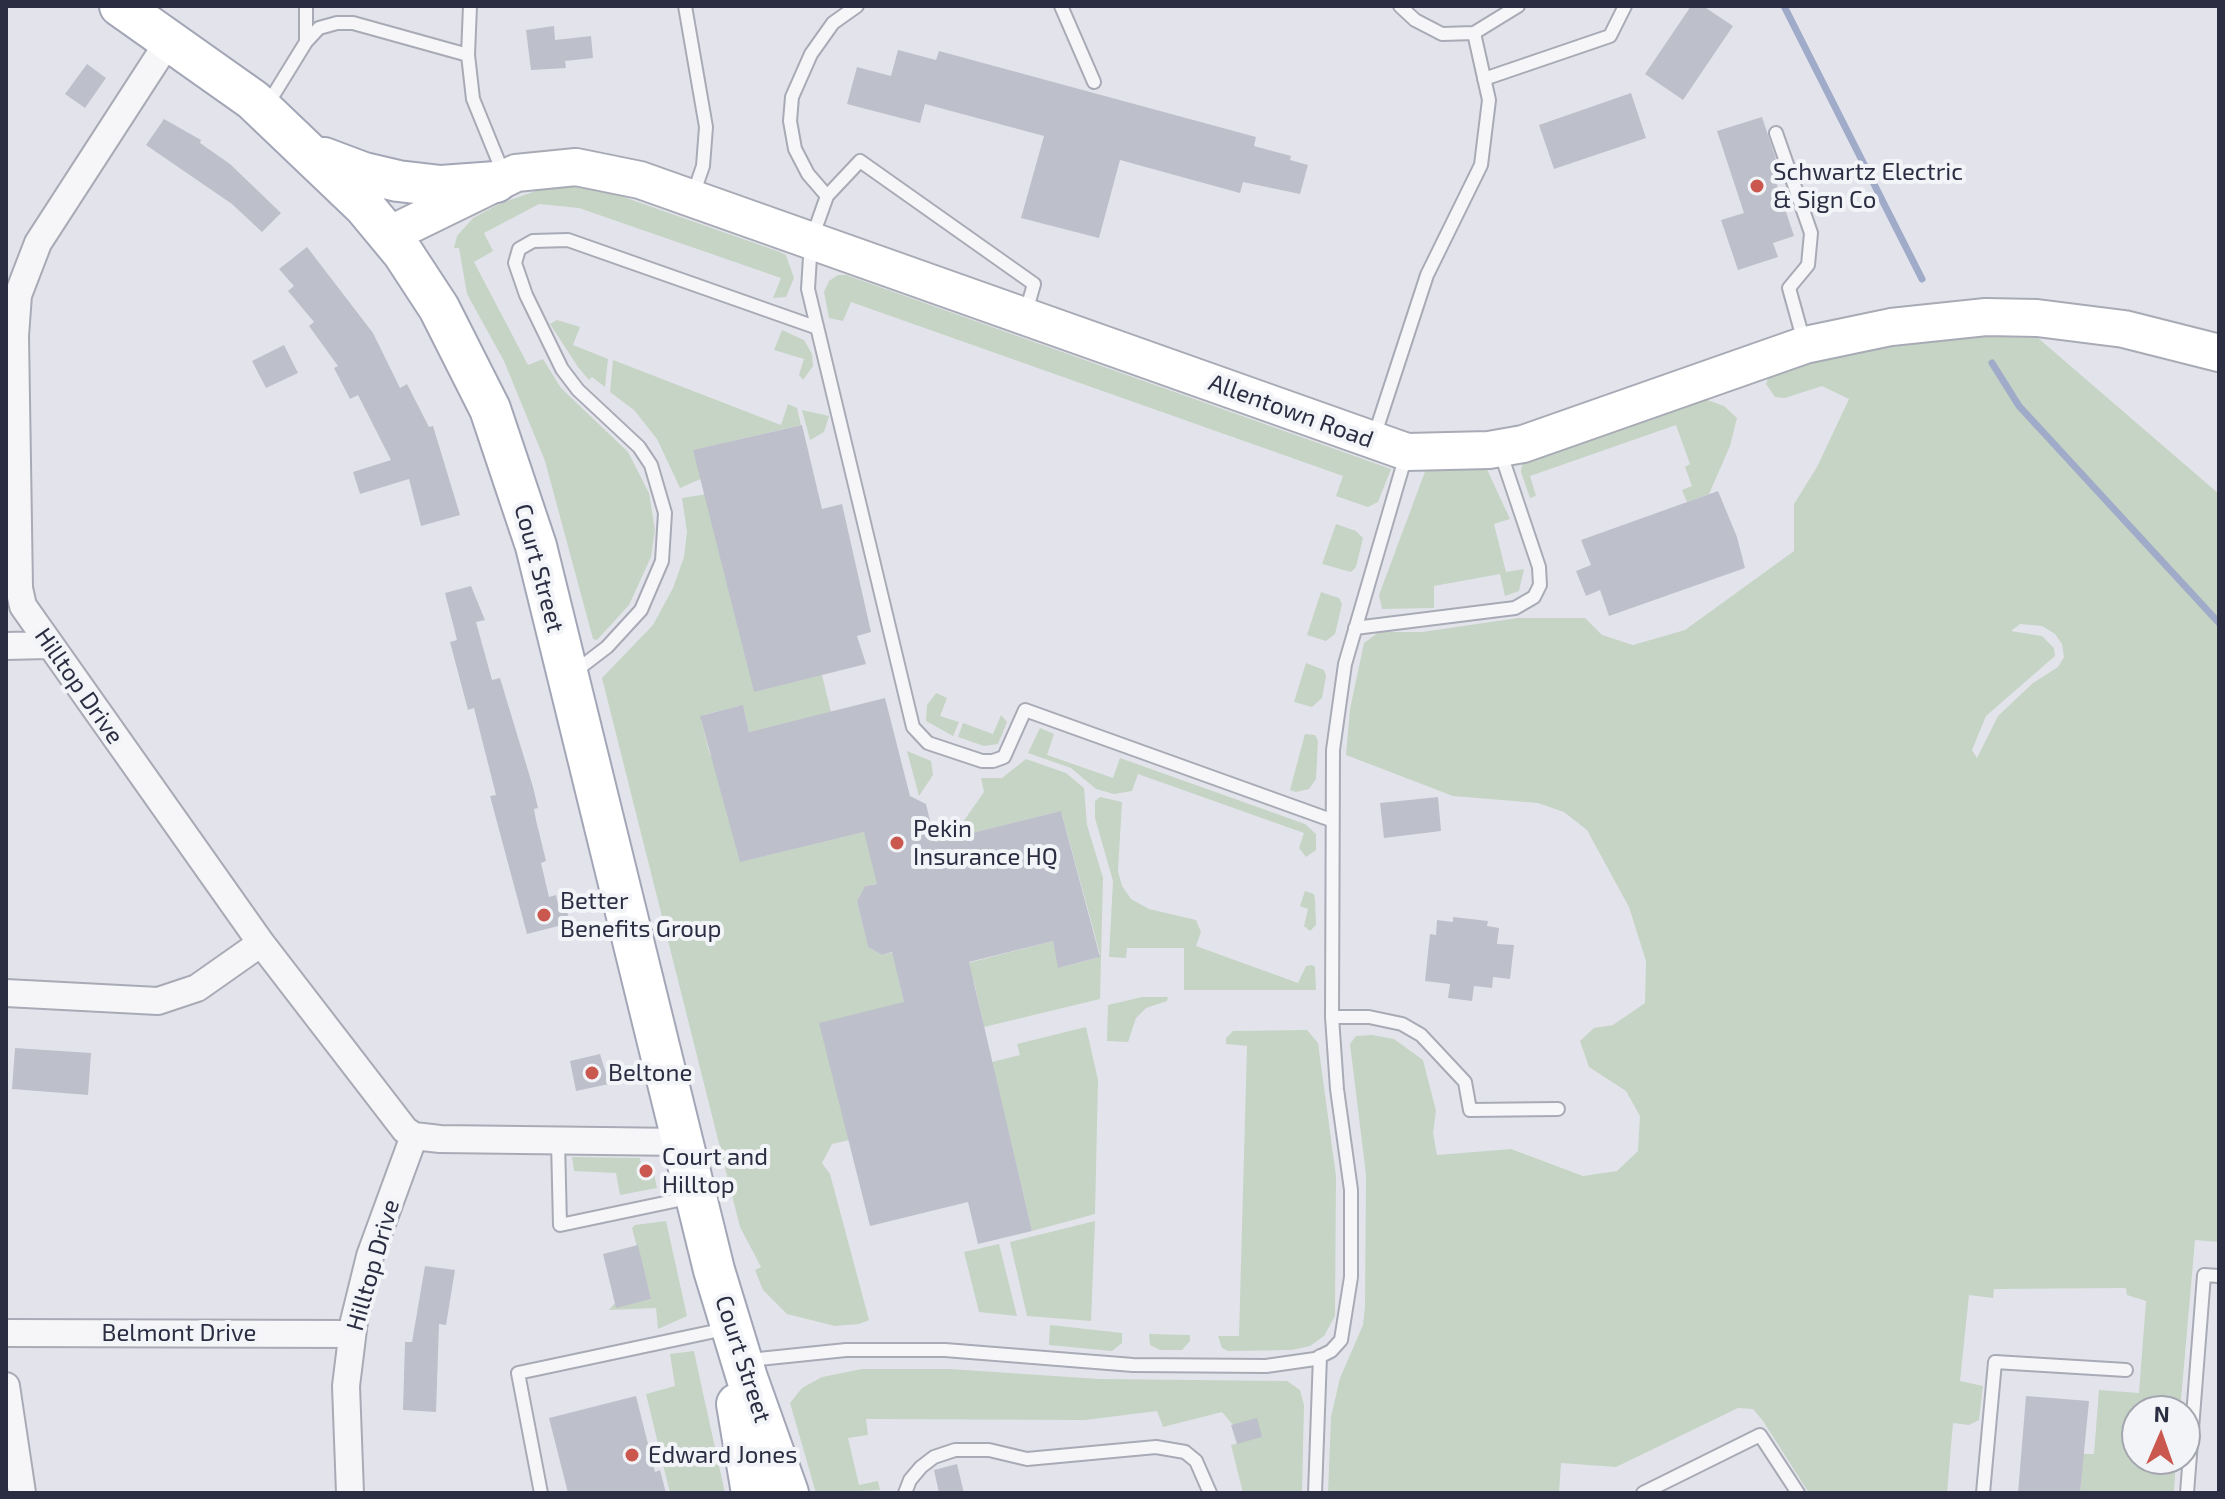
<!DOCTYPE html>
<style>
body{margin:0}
#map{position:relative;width:2225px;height:1499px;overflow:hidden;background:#e3e4eb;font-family:"Exo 2",sans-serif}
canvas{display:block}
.frame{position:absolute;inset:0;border:8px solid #2b2e42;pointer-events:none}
.north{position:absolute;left:2121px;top:1395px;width:80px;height:80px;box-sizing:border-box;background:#f3f4f8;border:2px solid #a3a5af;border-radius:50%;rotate:2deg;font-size:22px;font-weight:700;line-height:32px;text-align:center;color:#2b2e42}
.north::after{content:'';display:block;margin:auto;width:28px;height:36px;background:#ca584e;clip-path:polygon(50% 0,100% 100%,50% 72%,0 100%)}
</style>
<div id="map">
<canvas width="2225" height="1499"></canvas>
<div class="frame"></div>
<div class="north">N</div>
</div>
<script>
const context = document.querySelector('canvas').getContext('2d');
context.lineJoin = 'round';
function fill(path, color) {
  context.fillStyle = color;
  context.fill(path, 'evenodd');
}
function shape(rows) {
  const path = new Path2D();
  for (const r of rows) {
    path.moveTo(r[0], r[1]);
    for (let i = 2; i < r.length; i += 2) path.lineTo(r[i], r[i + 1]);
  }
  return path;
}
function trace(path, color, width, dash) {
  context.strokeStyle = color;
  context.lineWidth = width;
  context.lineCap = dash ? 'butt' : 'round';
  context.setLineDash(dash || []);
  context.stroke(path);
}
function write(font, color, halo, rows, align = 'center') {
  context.font = font + ' "Exo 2",sans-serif';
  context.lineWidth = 8;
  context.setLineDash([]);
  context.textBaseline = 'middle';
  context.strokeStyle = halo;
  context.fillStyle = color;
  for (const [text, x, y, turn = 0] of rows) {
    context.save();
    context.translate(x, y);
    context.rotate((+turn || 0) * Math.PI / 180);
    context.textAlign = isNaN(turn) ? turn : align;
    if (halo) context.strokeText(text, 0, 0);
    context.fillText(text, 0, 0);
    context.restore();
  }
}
const green = shape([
 [576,185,598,188,780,252,786,255,794,278,786,297,773,298,781,278,579,208,539,204,484,233,493,251,474,262,528,365,543,359,561,388,628,452,649,493,655,530,651,557,629,605,597,640,593,639,545,461,504,361,467,294,459,248,454,248,457,236,473,218,499,204,547,187],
 [838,275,846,275,1391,469,1378,502,1368,507,1336,496,1343,476,851,302,843,321,829,318,824,292,829,281],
 [557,320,580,327,573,345,608,359,605,387,592,377,589,380,578,367,550,324],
 [782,330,804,340,812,354,813,366,803,380,799,375,804,359,774,350],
 [1973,336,2038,338,2219,494,2219,1242,2195,1240,2180,1411,2137,1411,2137,1459,2176,1459,2174,1493,2080,1493,2083,1454,2094,1454,2099,1390,2139,1393,2146,1301,2127,1295,2126,1288,1994,1289,1993,1298,1969,1295,1960,1381,1983,1386,1979,1420,1969,1425,1953,1423,1947,1493,1809,1493,1763,1421,1753,1409,1738,1408,1616,1467,1561,1463,1559,1493,1328,1493,1331,1417,1340,1378,1363,1325,1365,1306,1366,1175,1350,1044,1356,1036,1372,1035,1394,1039,1423,1060,1436,1111,1433,1133,1437,1155,1511,1149,1583,1176,1617,1171,1638,1151,1640,1116,1626,1091,1589,1067,1580,1041,1594,1028,1613,1025,1645,1003,1646,961,1629,907,1587,830,1564,812,1538,803,1453,796,1346,755,1350,709,1364,643,1379,632,1422,632,1518,618,1585,618,1602,635,1633,645,1685,630,1794,551,1794,504,1817,467,1849,399,1822,386,1785,398,1775,397,1766,384,1770,373,1853,352],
 [2020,624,2042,626,2055,634,2062,644,2064,657,2058,667,2033,683,1998,716,1977,758,1972,750,1986,716,2055,656,2054,648,2042,636,2011,631],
 [613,360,781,425,788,404,797,408,801,425,694,450,703,478,680,488,657,439,634,410,610,392],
 [1699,397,1724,406,1737,418,1730,446,1709,494,1687,502,1682,490,1692,486,1685,467,1690,464,1676,425,1530,476,1536,496,1530,498,1521,472,1523,459],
 [802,410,829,416,824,432,810,440],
 [1485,465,1510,519,1494,524,1506,572,1524,569,1519,591,1505,596,1500,574,1434,586,1434,608,1382,609,1379,595,1426,469],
 [707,494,822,675,831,712,749,732,744,709,740,706,703,715,701,720,710,755,714,757,739,858,743,861,864,832,880,883,865,886,857,901,868,947,882,955,904,950,897,971,904,1002,849,1140,832,1144,822,1163,830,1174,869,1320,859,1324,835,1326,787,1314,763,1290,755,1270,761,1267,740,1227,602,678,653,625,673,588,684,557,687,532,682,498],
 [1336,524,1356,531,1363,538,1356,567,1351,572,1322,564],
 [1321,592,1339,598,1342,604,1335,634,1326,641,1307,635],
 [1306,663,1324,670,1326,676,1322,698,1312,707,1294,702],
 [936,693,947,698,940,716,959,722,953,736,926,721,927,705],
 [1001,715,1007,722,998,744,984,746,958,737,963,723,993,734],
 [1040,728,1054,734,1047,755,1113,778,1120,758,1305,824,1316,834,1316,850,1306,857,1299,848,1304,833,1138,774,1132,791,1114,794,1096,789,1071,768,1028,753],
 [1305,734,1315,735,1318,741,1316,779,1309,789,1296,792,1290,790],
 [907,751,931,761,933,775,919,796],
 [1026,759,1066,773,1084,788,1087,825,1103,878,1100,999,984,1027,974,981,941,989,945,969,1053,941,1058,964,1062,967,1097,958,1100,954,1062,814,1057,812,935,842,932,830,963,822,984,792,981,778,1002,778],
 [1100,797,1122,802,1118,871,1122,886,1131,899,1149,909,1196,920,1201,932,1196,946,1298,983,1306,966,1312,965,1315,967,1316,990,1184,990,1184,948,1127,948,1126,958,1109,957,1113,881,1095,818,1095,801],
 [1305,891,1314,894,1315,899,1316,925,1310,931,1304,926,1308,909,1300,906],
 [1142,997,1168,997,1167,1001,1146,1008,1136,1018,1128,1042,1107,1041,1108,1005],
 [1086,1027,1098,1080,1095,1214,1032,1231,992,1062,1020,1055,1017,1044],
 [1307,1030,1318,1043,1336,1176,1335,1316,1324,1336,1310,1346,1292,1350,1228,1351,1222,1348,1218,1336,1239,1336,1247,1046,1226,1044,1226,1038,1233,1031],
 [572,1157,640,1158,641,1165,653,1169,657,1188,620,1195,616,1173,574,1171],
 [666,1221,687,1316,658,1329,656,1308,609,1310,615,1303,617,1307,651,1299,632,1228,635,1225],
 [1095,1221,1091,1321,1027,1316,1010,1242],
 [999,1244,1017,1316,979,1312,964,1252],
 [1050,1325,1122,1333,1122,1343,1112,1351,1049,1345],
 [1149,1334,1190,1335,1190,1341,1182,1350,1160,1350,1150,1345],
 [694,1351,701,1384,725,1493,670,1493,646,1394,675,1386,670,1354],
 [862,1369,950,1369,1099,1379,1287,1381,1300,1390,1304,1405,1302,1493,1243,1493,1231,1445,1262,1437,1233,1425,1222,1412,1163,1427,1157,1411,1085,1420,866,1419,868,1435,848,1438,859,1485,878,1481,880,1490,816,1493,790,1403,802,1388,822,1377]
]);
const stream = shape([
 [1784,6,1922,279],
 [1992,363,2019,406,2219,623]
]);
const building = shape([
 [1691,6,1703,6,1733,26,1683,100,1645,74],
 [554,26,555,40,591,36,593,58,565,61,566,68,531,70,526,30],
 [898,50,936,60,939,51,1256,137,1254,146,1291,156,1290,160,1308,165,1300,194,1243,182,1240,193,1120,160,1099,238,1021,218,1044,136,925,104,920,123,847,104,857,67,891,76],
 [87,64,106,78,85,108,65,94],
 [1631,93,1646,138,1554,169,1539,125],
 [1762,117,1778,165,1771,167,1794,236,1773,243,1778,257,1738,270,1721,220,1744,213,1717,131],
 [164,119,201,140,200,143,230,164,281,213,262,232,232,204,146,145],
 [307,247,373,333,400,388,407,384,429,427,433,426,460,515,421,526,409,479,360,494,353,472,391,460,358,395,350,399,334,368,338,366,309,326,314,322,288,291,294,286,279,269],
 [284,345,298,373,266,388,252,361],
 [802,425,822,509,842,504,871,632,857,636,866,664,754,692,693,450],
 [1718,491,1737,537,1745,568,1609,616,1600,590,1586,596,1576,571,1591,565,1581,540],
 [471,586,485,620,476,622,492,680,500,678,533,787,538,808,534,809,536,820,546,861,541,863,549,897,556,895,558,904,565,903,570,923,527,934,490,796,496,795,474,708,468,710,450,642,457,640,445,593],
 [885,698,910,796,926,804,935,842,1061,811,1100,957,1058,968,1053,941,969,962,1032,1231,978,1244,968,1202,870,1226,819,1023,904,1002,892,952,882,955,868,947,857,901,865,886,877,884,864,832,740,862,700,716,743,705,749,732],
 [1438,797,1441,831,1384,838,1380,803],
 [1453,917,1488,921,1487,926,1499,928,1497,944,1514,945,1510,979,1493,977,1492,988,1474,986,1472,1001,1448,998,1450,984,1425,981,1430,934,1436,935,1437,920,1453,922],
 [15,1048,91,1053,88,1095,12,1089],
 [600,1054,609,1084,576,1091,570,1061],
 [638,1245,651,1299,616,1308,603,1254],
 [425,1266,455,1270,446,1325,439,1324,436,1412,403,1410,405,1342,412,1342],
 [636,1396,655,1472,660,1470,666,1493,568,1493,549,1418],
 [2026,1396,2089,1401,2080,1493,2018,1493],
 [1257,1418,1262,1437,1237,1444,1231,1425],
 [957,1464,964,1493,939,1493,934,1470]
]);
const lane = shape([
 [470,6,468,55,473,99,504,175],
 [685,6,706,127,703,166,693,195],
 [1061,6,1094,82],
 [1400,6,1415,20,1442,34,1474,33,1518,6],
 [306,42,306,6],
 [1484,79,1610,36,1625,6],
 [266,107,306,42,319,28,337,23,353,23,468,55],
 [1776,133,1811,233,1808,265,1789,288,1804,342],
 [827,196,808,174,795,149,790,121,792,97,811,54,833,23,857,6],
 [1026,312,1034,284,860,161,827,196,811,241,808,289,913,727,928,743,982,761,993,761,1004,757,1025,710,1331,820],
 [1374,437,1427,275,1481,165,1489,100,1474,33],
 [1355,628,1515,608,1534,597,1540,585,1539,567,1500,451],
 [573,673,607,647,641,610,662,561,665,513,651,465,639,447,578,390,562,369,526,295,515,263,519,249,533,241,568,240,815,327],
 [1332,1017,1369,1017,1402,1024,1421,1035,1465,1082,1470,1110,1558,1109],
 [558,1141,560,1225,693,1197],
 [749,1360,846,1350,945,1350,1133,1365,1266,1366,1315,1359,1331,1351,1341,1340,1351,1277,1351,1190,1337,1089,1332,1017,1333,750,1345,664,1406,455],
 [541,1493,518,1373,725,1329],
 [905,1493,910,1480,921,1467,934,1457,955,1450,989,1450,1027,1459,1156,1447,1185,1452,1196,1461,1210,1493],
 [1315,1493,1320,1356],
 [1643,1493,1760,1435,1798,1493],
 [1983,1493,1995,1362,2126,1370],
 [2187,1493,2204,1275,2219,1276]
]);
const street = shape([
 [170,39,38,243,18,295,15,336,19,588,23,606,261,943,405,1130,414,1136,440,1139,683,1142],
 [6,646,49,645],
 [6,993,158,1001,197,988,261,943],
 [6,1333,351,1334],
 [6,1386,22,1493],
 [350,1493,346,1386,354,1321,370,1256,414,1136]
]);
const secondary = shape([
 [389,235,516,173,576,167,640,180,1407,452,1489,450,1523,444,1805,345,1891,327,1986,317,2037,318,2124,329,2219,353]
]);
const primary = shape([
 [120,6,253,100,364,206,403,253,439,308,490,409,536,546,714,1270,747,1378,788,1493],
 [324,158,364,173,398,181,441,186,496,182],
 [737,1404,752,1493]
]);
const markers = [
 [1757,186,8,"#ca584e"],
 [897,843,8,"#ca584e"],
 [544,915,8,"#ca584e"],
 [592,1073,8,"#ca584e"],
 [646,1171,8,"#ca584e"],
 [632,1455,8,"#ca584e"]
];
const poiNames = [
 ["Schwartz Electric",1773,172],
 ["& Sign Co",1773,200],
 ["Pekin",913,829],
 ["Insurance HQ",913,857],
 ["Better",560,901],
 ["Benefits Group",560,929],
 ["Beltone",608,1073],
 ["Court and",662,1157],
 ["Hilltop",662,1185],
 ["Edward Jones",648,1455]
];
const streetNames = [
 ["Allentown Road",1291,411,20],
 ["Court Street",539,568,75],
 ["Hilltop Drive",79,686,55],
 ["Hilltop Drive",373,1265,-74],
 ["Belmont Drive",179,1333],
 ["Court Street",743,1359,72]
];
fill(green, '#c5d4c4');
trace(stream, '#a0aac9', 7);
fill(building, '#bdbfca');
trace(lane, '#a8aab5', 16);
trace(street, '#a8aab5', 30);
trace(secondary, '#a8aab5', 40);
trace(primary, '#a3a6b6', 44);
trace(lane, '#f6f6f9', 12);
trace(street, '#f6f6f9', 26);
trace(secondary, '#fff', 36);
trace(primary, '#fff', 40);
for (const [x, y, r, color] of markers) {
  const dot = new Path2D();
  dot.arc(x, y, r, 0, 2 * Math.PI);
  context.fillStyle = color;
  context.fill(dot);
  trace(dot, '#f3f4f8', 3);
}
write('24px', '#2b2e42', '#f3f4f8', poiNames, 'left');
write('24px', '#2b2e42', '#f3f4f8', streetNames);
</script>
